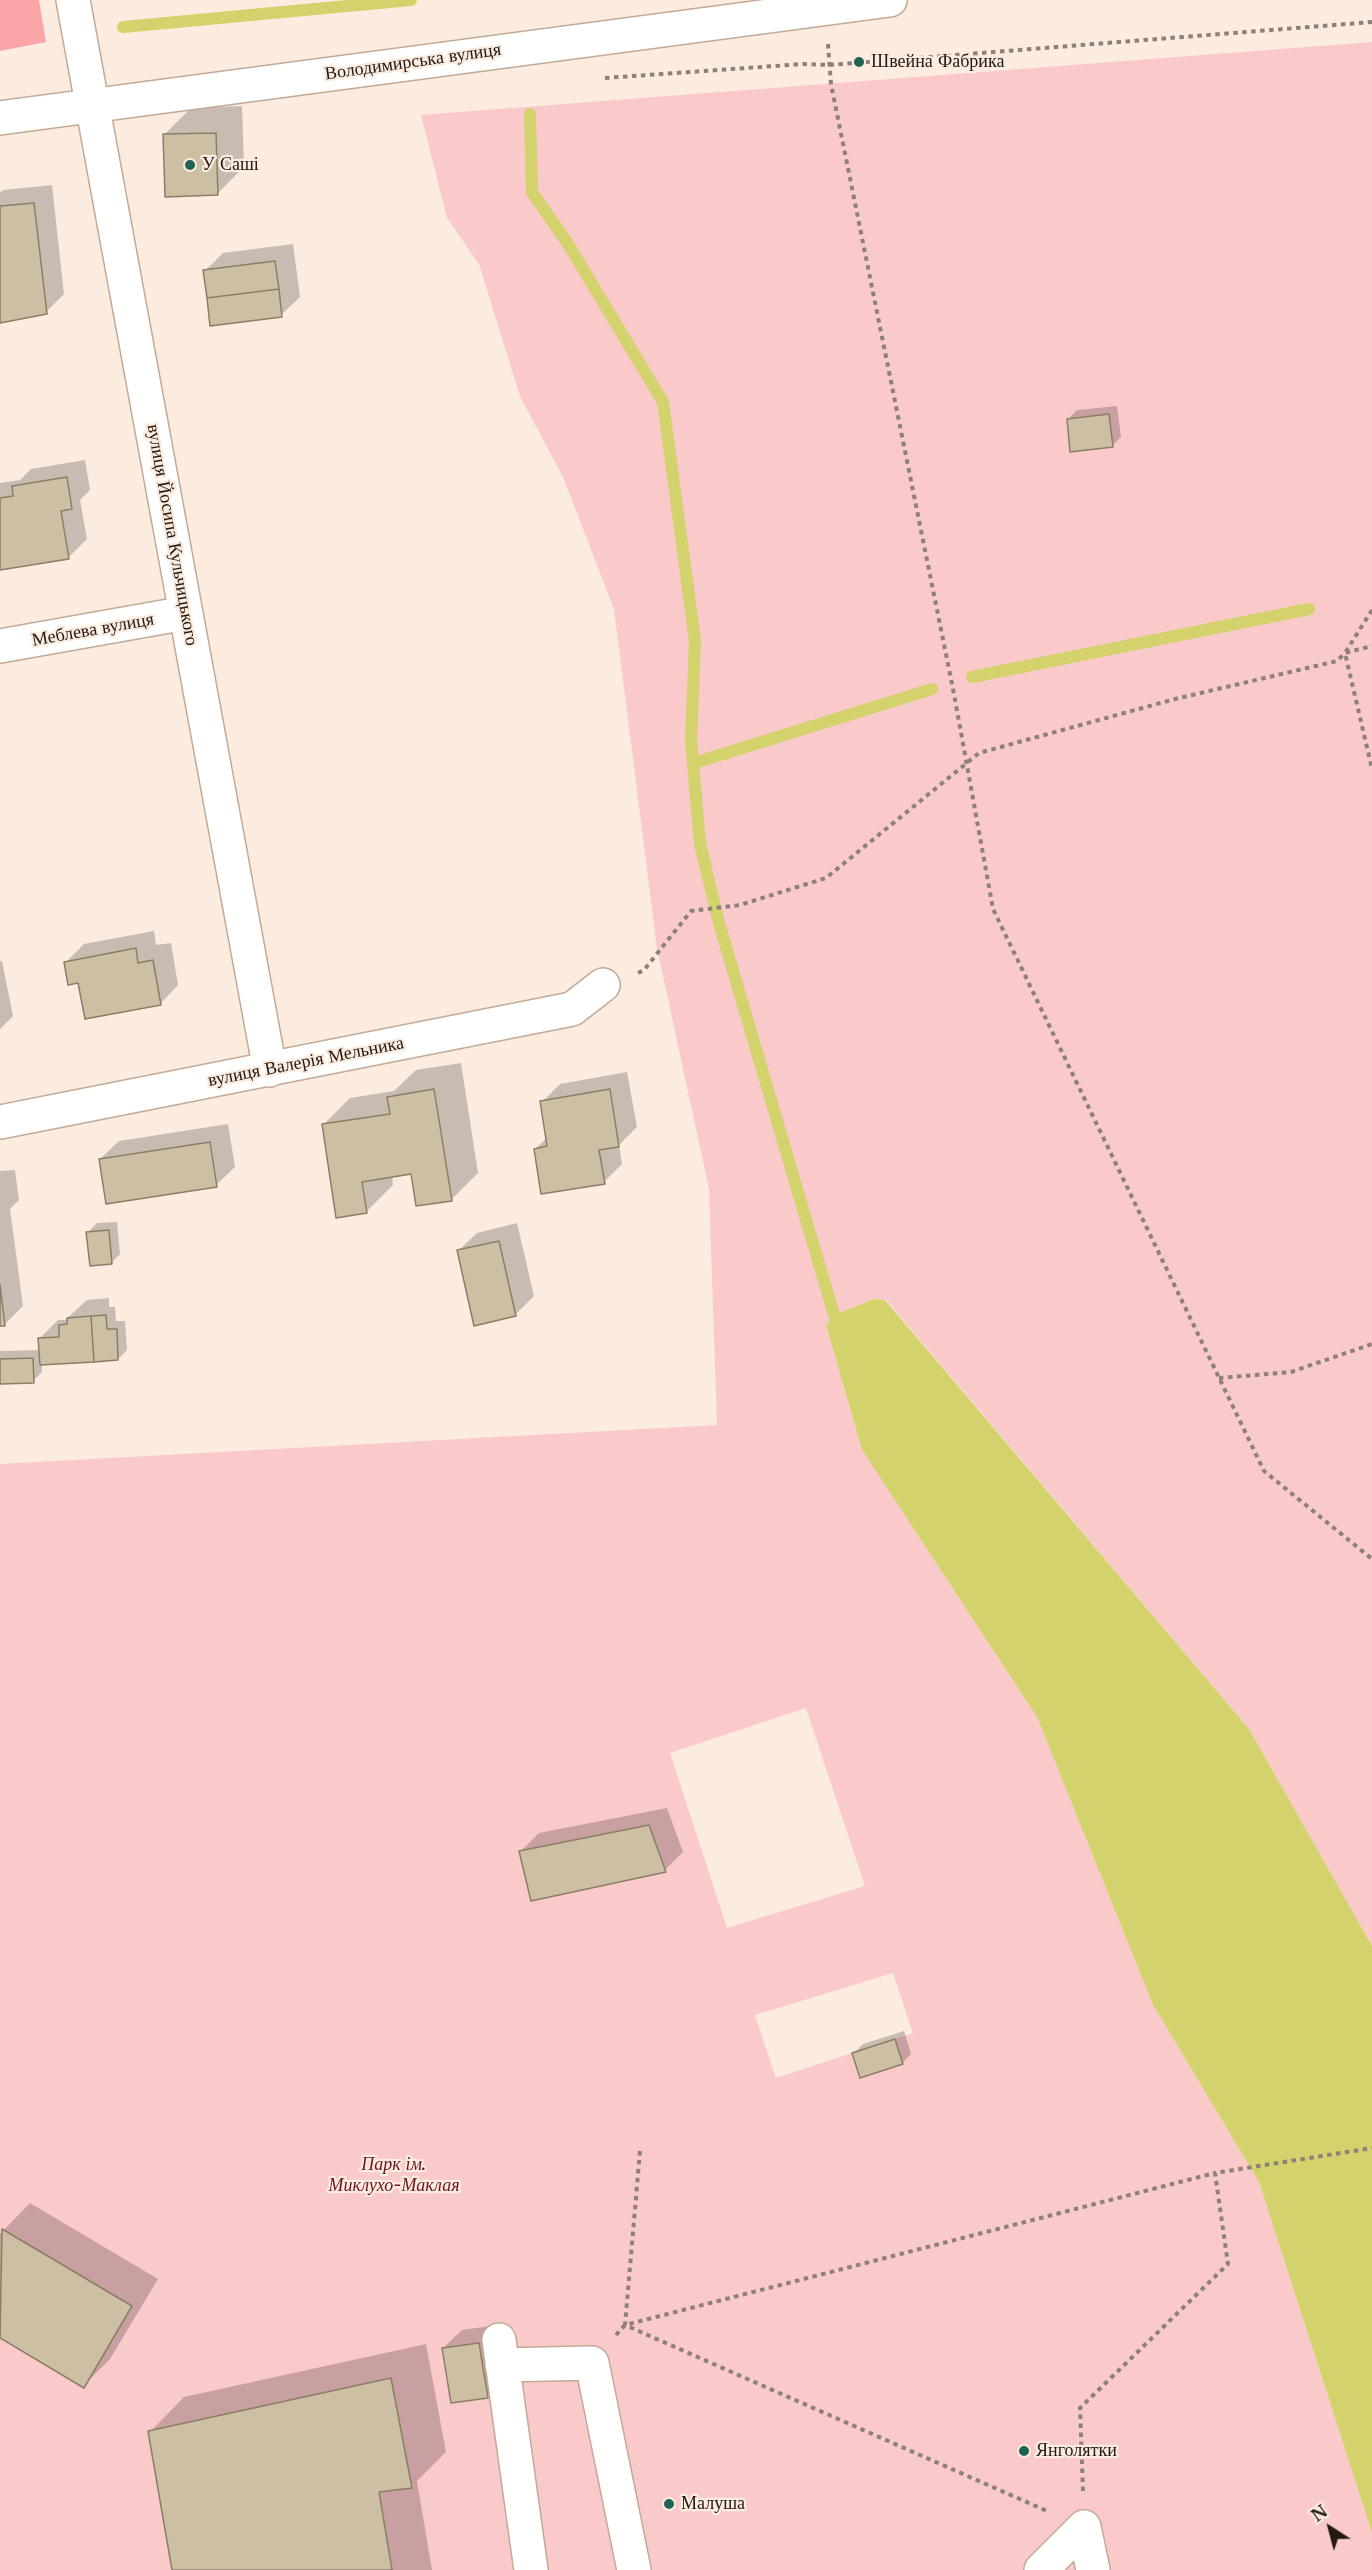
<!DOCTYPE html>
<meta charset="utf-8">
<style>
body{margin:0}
#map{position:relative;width:1372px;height:2570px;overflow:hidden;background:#fbecdf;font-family:"Libre Baskerville",serif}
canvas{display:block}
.north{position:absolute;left:1300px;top:2498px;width:60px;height:60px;-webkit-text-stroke:4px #fbecdf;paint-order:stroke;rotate:324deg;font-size:16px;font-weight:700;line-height:24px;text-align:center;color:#221912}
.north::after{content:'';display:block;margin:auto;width:21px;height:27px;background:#221912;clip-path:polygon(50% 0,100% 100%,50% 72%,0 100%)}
</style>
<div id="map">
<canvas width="1372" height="2570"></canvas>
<div class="north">N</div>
</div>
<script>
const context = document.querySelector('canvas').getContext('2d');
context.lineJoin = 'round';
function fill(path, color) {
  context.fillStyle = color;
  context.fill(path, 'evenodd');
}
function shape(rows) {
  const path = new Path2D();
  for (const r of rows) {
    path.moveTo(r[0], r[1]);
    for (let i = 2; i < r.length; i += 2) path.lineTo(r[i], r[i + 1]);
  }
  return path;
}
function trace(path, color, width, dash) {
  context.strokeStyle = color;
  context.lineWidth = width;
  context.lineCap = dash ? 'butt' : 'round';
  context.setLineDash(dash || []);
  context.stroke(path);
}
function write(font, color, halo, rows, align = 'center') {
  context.font = font + ' "Libre Baskerville",serif';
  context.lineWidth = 4.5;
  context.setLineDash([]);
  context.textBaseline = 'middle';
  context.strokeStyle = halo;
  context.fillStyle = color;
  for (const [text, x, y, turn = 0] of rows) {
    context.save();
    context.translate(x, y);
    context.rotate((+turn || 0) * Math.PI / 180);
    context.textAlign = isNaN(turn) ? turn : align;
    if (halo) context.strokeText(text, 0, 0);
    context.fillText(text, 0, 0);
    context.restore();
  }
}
const green = shape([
 [1372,42,1372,1946,1249,1729,886,1300,874,1299,834,1315,826,1325,862,1450,1037,1717,1153,2005,1259,2182,1372,2533,1372,2570,0,2570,0,1464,717,1425,709,1189,657,948,614,609,563,477,520,396,479,264,447,218,421,115],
 [806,1708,865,1886,727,1928,670,1753],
 [893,1973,913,2033,776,2078,755,2015]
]);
const forest = shape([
 [0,0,39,0,46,42,0,51]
]);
const water = shape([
 [874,1299,885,1300,1249,1729,1372,1946,1372,2533,1259,2182,1153,2005,1037,1717,862,1450,826,1325,834,1315]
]);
const shadow = shape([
 [242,106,244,167,217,194,164,135,191,108],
 [52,185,64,294,46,312,0,312,0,193,3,190],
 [293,244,300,297,281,315,205,271,223,253],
 [1117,406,1121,437,1112,446,1068,419,1077,410],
 [85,460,90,490,80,500,87,539,69,557,0,569,0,483,20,480,31,469],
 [154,931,156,945,171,943,178,985,160,1004,79,982,66,962,84,944],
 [0,961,2,961,13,1016,0,1029],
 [461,1063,478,1173,451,1200,412,1172,392,1175,393,1185,366,1212,323,1125,350,1098,394,1091,416,1070],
 [627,1072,637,1127,619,1145,622,1164,604,1182,535,1149,548,1137,542,1102,560,1084],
 [228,1124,235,1167,216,1185,100,1159,119,1141],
 [15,1170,19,1200,10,1209,23,1306,5,1324,0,1325,0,1171],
 [117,1222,120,1254,111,1263,88,1232,97,1223],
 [517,1223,534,1296,516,1314,458,1251,477,1233],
 [109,1298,109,1307,115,1307,116,1321,125,1321,127,1350,118,1359,42,1364,42,1372,33,1381,0,1382,0,1351,40,1350,40,1338,58,1320,65,1320,87,1300],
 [667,1808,683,1852,665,1870,521,1851,539,1833],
 [904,2031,911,2054,902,2063,854,2053,863,2044],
 [30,2203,158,2279,110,2359,83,2386,0,2337,0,2234],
 [497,2325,505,2378,487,2396,443,2348,462,2330],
 [426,2344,446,2452,417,2481,432,2570,173,2570,150,2432,184,2397]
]);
const stream = shape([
 [123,27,411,0],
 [530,114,532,192,568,244,663,402,695,641,691,740,700,844,719,923,834,1315,842,1327],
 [972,677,1309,609],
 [694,763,932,689]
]);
const building = shape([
 [216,133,218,195,165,197,163,134,216,133],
 [34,203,47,314,0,323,0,206,34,203],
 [275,261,279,289,207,298,203,270,275,261],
 [279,289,282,317,210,326,207,298,279,289],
 [1109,414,1113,447,1070,452,1067,419,1109,414],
 [67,477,72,509,61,511,69,559,0,570,0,498,13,496,12,486,67,477],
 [136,948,138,963,153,960,161,1005,85,1019,78,983,68,985,64,962,136,948],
 [434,1089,452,1201,416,1206,411,1174,362,1182,367,1213,336,1218,322,1124,390,1114,387,1097,434,1089],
 [610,1089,619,1147,599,1150,605,1184,541,1194,534,1149,547,1146,540,1101,610,1089],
 [210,1142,217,1187,106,1204,99,1159,210,1142],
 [109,1230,112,1264,90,1266,86,1232,109,1230],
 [499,1241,516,1316,474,1326,457,1250,499,1241],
 [0,1285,5,1326,0,1326,0,1285],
 [106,1315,107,1329,117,1329,118,1360,94,1362,91,1316,106,1315],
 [91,1316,94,1362,40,1365,38,1338,59,1337,59,1325,67,1324,67,1318,91,1316],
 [33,1358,34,1383,0,1384,0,1359,33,1358],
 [649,1825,666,1872,531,1901,519,1851,649,1825],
 [895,2039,903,2064,860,2078,852,2053,895,2039],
 [2,2229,132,2306,84,2388,0,2338,2,2229],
 [479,2343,488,2398,451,2403,442,2348,479,2343],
 [391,2378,412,2488,379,2492,392,2570,172,2570,148,2431,391,2378]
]);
const path = shape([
 [828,44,831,84,954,694,993,909,1264,1471,1372,1559],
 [605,78,803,64,829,65,1372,22],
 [1372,610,1345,653,1372,769],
 [638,973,644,970,691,911,740,905,826,878,979,753,1175,699,1337,661,1345,653,1372,646],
 [1219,1378,1291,1372,1372,1344],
 [640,2151,625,2325,1047,2511],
 [616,2335,625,2325,1215,2173],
 [1083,2491,1080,2408,1228,2264,1215,2173,1372,2148]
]);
const minor = shape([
 [73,0,270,1070],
 [0,118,890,0],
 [0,646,186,613],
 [0,1122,572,1009,603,985],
 [499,2340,531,2570],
 [502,2365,592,2363,634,2570],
 [1084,2527,1093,2570],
 [1041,2570,1084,2527]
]);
const markers = [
 [859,62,6,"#1f6354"],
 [190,165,6,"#1f6354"],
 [1024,2451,6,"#1f6354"],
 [669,2504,6,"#1f6354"]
];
const streetNames = [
 ["Володимирська вулиця",413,62,-8],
 ["вулиця Йосипа Кульчицького",172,535,80],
 ["Меблева вулиця",93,630,-10],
 ["вулиця Валерія Мельника",306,1062,-11]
];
const poiNames = [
 ["Швейна Фабрика",871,62],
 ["У Саші",202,165],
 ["Янголятки",1036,2451],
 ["Малуша",681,2504]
];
const parkNames = [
 ["Парк ім.",394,2165],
 ["Миклухо-Маклая",394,2186]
];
fill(green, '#fac9ca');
fill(forest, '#faa6a9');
fill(water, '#d4d26c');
fill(shadow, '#0003');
trace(stream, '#d4d26c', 12);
fill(building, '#ccbfa4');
trace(building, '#8a7e65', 1.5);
trace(minor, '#c2aa96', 36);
trace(path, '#8d8177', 4, [4.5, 4.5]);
trace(minor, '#fff', 33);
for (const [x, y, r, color] of markers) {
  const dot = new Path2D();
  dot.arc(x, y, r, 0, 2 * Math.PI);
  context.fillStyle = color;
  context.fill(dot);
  trace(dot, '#fbecdf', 2);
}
write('18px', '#221912', '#fbecdf', streetNames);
write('18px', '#221912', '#fbecdf', poiNames, 'left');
write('italic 18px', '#6d1222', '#fbecdf', parkNames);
</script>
